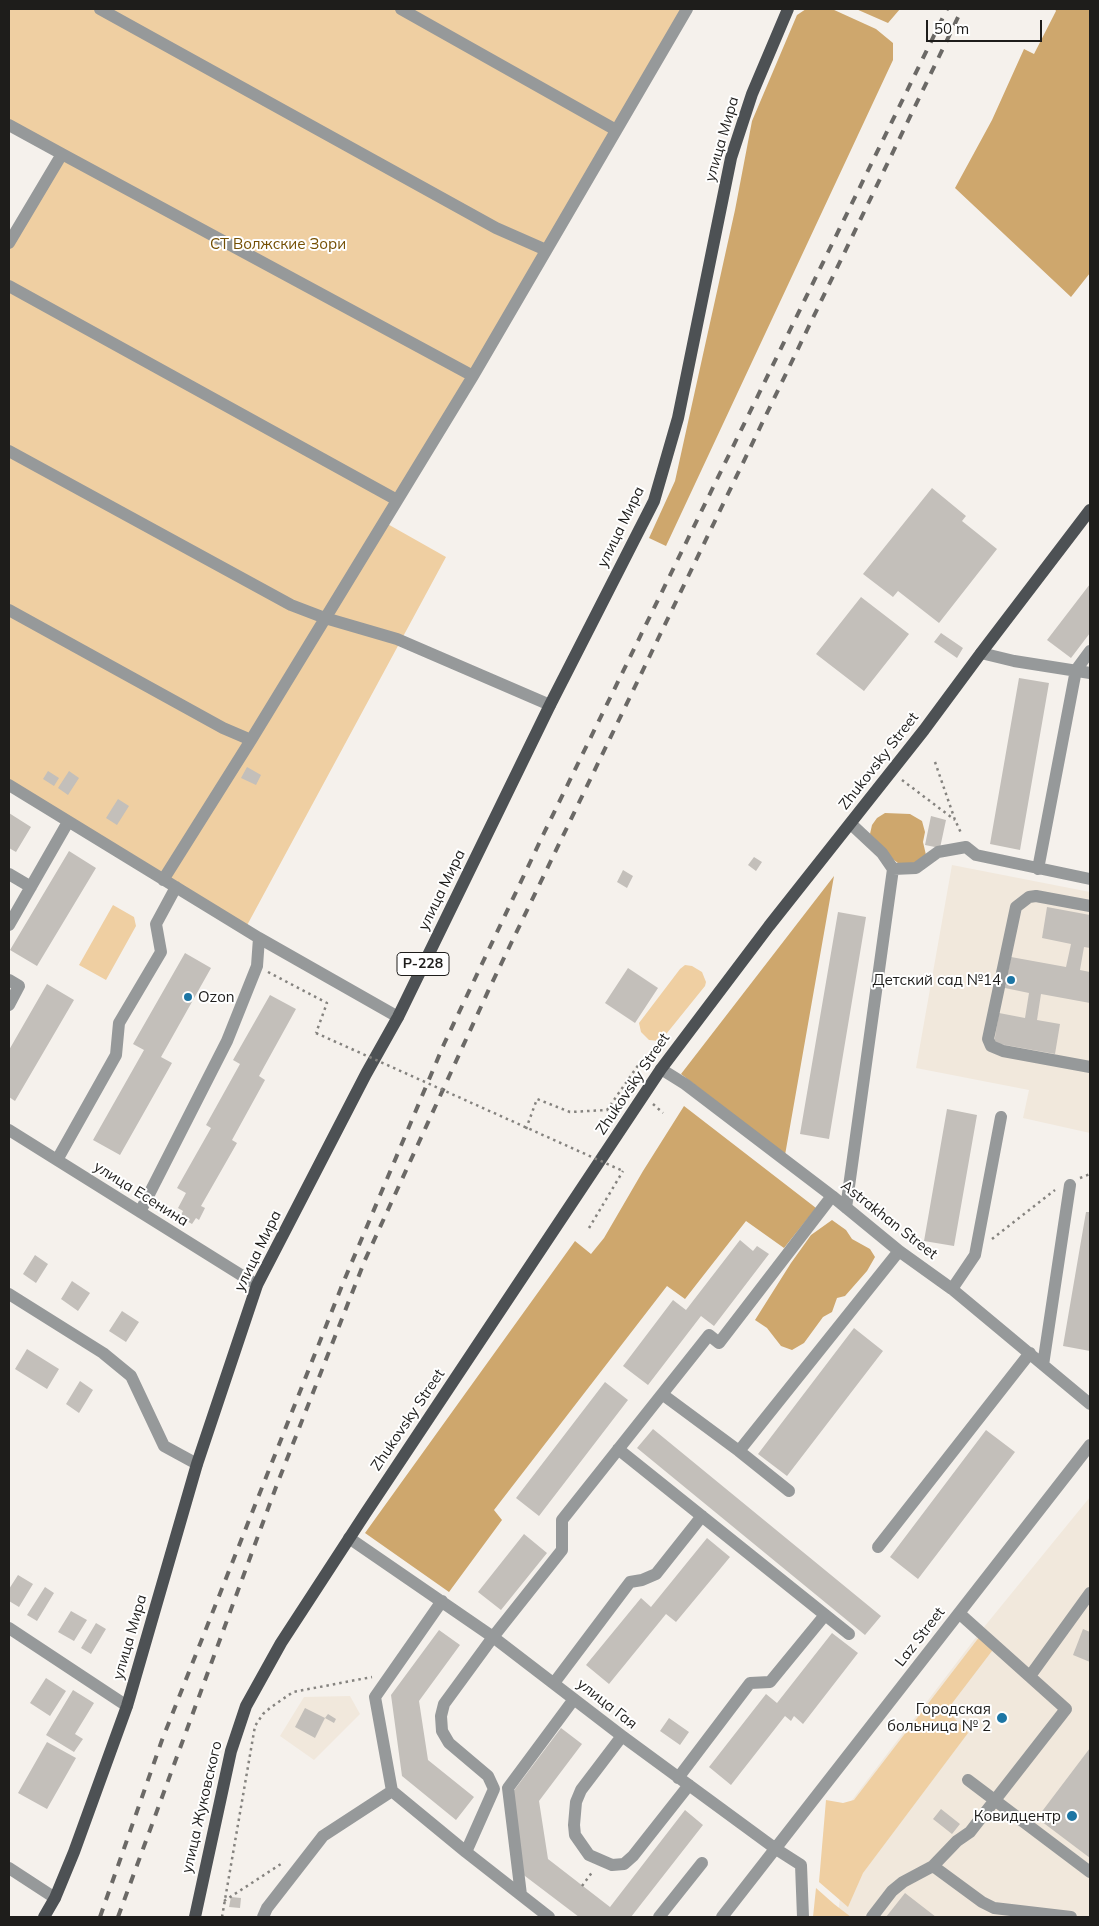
<!DOCTYPE html>
<meta charset="utf-8">
<style>
body{margin:0}
#map{position:relative;width:1099px;height:1926px;overflow:hidden;background:#f5f1ec;font-family:Mulish,sans-serif}
canvas{display:block}
.frame{position:absolute;inset:0;border:10px solid #1e1d1b;pointer-events:none}
.scale{position:absolute;left:926px;top:20px;width:116px;height:22px;box-sizing:border-box;border:2px solid #1e1d1b;border-top:0;padding-left:6px;font-size:15px;line-height:18px;white-space:nowrap;color:#1e1d1b;-webkit-text-stroke:4px #fff;paint-order:stroke}
</style>
<div id="map">
<canvas width="1099" height="1926"></canvas>
<div class="frame"></div>
<div class="scale">50 m</div>
</div>
<script>
const context = document.querySelector('canvas').getContext('2d');
context.lineJoin = 'round';
function fill(path, color) {
  context.fillStyle = color;
  context.fill(path, 'evenodd');
}
function shape(rows) {
  const path = new Path2D();
  for (const r of rows) {
    path.moveTo(r[0], r[1]);
    for (let i = 2; i < r.length; i += 2) path.lineTo(r[i], r[i + 1]);
  }
  return path;
}
function trace(path, color, width, dash) {
  context.strokeStyle = color;
  context.lineWidth = width;
  context.lineCap = dash ? 'butt' : 'round';
  context.setLineDash(dash || []);
  context.stroke(path);
}
function write(font, color, halo, rows, align = 'center') {
  context.font = font + ' Mulish,sans-serif';
  context.lineWidth = 4;
  context.setLineDash([]);
  context.textBaseline = 'middle';
  context.strokeStyle = halo;
  context.fillStyle = color;
  for (const [text, x, y, turn = 0] of rows) {
    context.save();
    context.translate(x, y);
    context.rotate((+turn || 0) * Math.PI / 180);
    context.textAlign = isNaN(turn) ? turn : align;
    if (halo) context.strokeText(text, 0, 0);
    context.fillText(text, 0, 0);
    context.restore();
  }
}
const built = shape([
 [952,865,1090,892,1090,1133,1023,1118,1029,1090,916,1068],
 [1090,1497,1090,1917,838,1917,849,1804,980,1632],
 [350,1696,360,1714,314,1760,280,1736,304,1697]
]);
const green = shape([
 [9,9,687,9,384,522,446,557,245,929,9,785,9,243,61,155,9,125],
 [113,905,134,917,136,926,106,980,79,965],
 [685,965,692,966,702,972,706,982,705,986,663,1038,659,1041,649,1040,641,1032,639,1023,680,969],
 [980,1636,995,1647,947,1710,968,1733,863,1873,848,1907,819,1882,826,1800,843,1803,854,1800],
 [816,1888,834,1904,851,1917,813,1917]
]);
const forest = shape([
 [806,9,832,9,876,29,893,43,893,60,666,546,649,538,675,481,735,210,752,121,797,15],
 [856,9,900,9,888,23],
 [1055,9,1090,9,1090,273,1071,297,955,188,992,120,1024,49,1034,54,1056,11],
 [885,813,910,814,922,821,925,832,923,842,926,855,910,867,898,863,891,858,870,834,872,825,877,818],
 [834,876,785,1155,681,1074],
 [684,1106,816,1208,784,1248,746,1221,685,1299,667,1286,494,1510,502,1520,449,1592,365,1533,575,1241,591,1254,604,1238,643,1171],
 [832,1220,846,1230,852,1239,870,1249,875,1257,867,1271,845,1296,837,1298,832,1312,823,1317,804,1343,792,1350,781,1346,767,1328,755,1320,791,1263,811,1235]
]);
const building = shape([
 [932,488,966,516,962,521,997,549,939,623,898,591,893,597,863,574],
 [1090,584,1090,633,1071,658,1047,640],
 [861,597,909,634,864,691,816,654],
 [941,633,963,648,957,658,934,642],
 [1019,678,1049,683,1020,850,990,844],
 [247,767,261,775,256,785,241,778],
 [48,771,59,778,54,786,43,779],
 [69,771,79,778,68,795,58,788],
 [118,799,129,806,117,825,106,818],
 [9,813,31,827,16,852,9,848],
 [931,816,946,820,940,848,925,845],
 [69,851,96,868,37,966,10,950],
 [754,857,762,862,756,871,748,865],
 [623,870,633,876,627,888,617,882],
 [1047,907,1090,915,1090,948,1084,947,1080,970,1090,972,1090,1003,1041,994,1037,1020,1060,1024,1055,1054,994,1043,999,1013,1025,1018,1029,993,1005,988,1011,957,1066,967,1071,944,1042,938],
 [838,912,866,917,829,1139,800,1134],
 [185,953,211,968,161,1057,172,1063,120,1155,93,1140,144,1050,133,1044],
 [628,968,658,988,635,1023,605,1003],
 [47,984,74,1000,15,1101,9,1097,9,1050],
 [270,995,296,1009,259,1076,265,1080,232,1140,237,1143,201,1206,205,1208,199,1220,196,1218,192,1224,180,1217,183,1211,178,1208,186,1193,177,1188,211,1128,206,1125,240,1064,233,1060],
 [947,1109,977,1115,954,1246,924,1241],
 [1086,1212,1090,1212,1090,1351,1063,1346],
 [740,1240,753,1251,757,1246,769,1254,714,1326,701,1316,648,1385,623,1366,673,1300,686,1310],
 [35,1255,48,1264,36,1283,23,1274],
 [72,1281,90,1293,78,1311,61,1299],
 [122,1311,139,1322,126,1342,109,1331],
 [854,1328,883,1351,787,1476,758,1454],
 [27,1349,59,1369,47,1389,15,1369],
 [80,1381,93,1390,79,1413,66,1404],
 [605,1382,628,1400,539,1516,516,1498],
 [653,1429,881,1616,865,1635,637,1448],
 [986,1430,1015,1452,918,1579,890,1557],
 [524,1534,547,1553,501,1610,478,1592],
 [707,1538,730,1557,676,1622,666,1614,609,1684,586,1665,641,1598,651,1607],
 [18,1575,33,1584,19,1607,9,1601,9,1589],
 [45,1587,54,1593,37,1621,27,1615],
 [71,1611,87,1620,74,1641,58,1632],
 [96,1623,106,1629,91,1654,81,1648],
 [1083,1629,1090,1632,1090,1662,1073,1655],
 [439,1630,460,1645,419,1701,428,1760,474,1797,456,1820,402,1776,391,1695],
 [832,1633,858,1653,803,1724,794,1716,791,1721,785,1716,731,1785,709,1767,766,1694,777,1703],
 [46,1678,66,1691,50,1716,30,1703],
 [73,1690,94,1703,75,1734,83,1739,74,1752,46,1735],
 [305,1708,325,1718,328,1714,336,1719,334,1723,325,1718,315,1738,295,1727],
 [669,1718,689,1732,680,1745,660,1731],
 [561,1728,582,1744,539,1801,548,1859,610,1907,685,1810,703,1825,631,1917,579,1917,521,1873,512,1793],
 [47,1742,76,1758,47,1809,18,1793],
 [1090,1748,1090,1858,1037,1818],
 [941,1809,960,1824,952,1834,933,1819],
 [905,1893,936,1917,918,1917,916,1916,915,1917,886,1917],
 [231,1897,241,1898,240,1908,229,1907]
]);
const path = shape([
 [874,759,881,764],
 [935,762,955,820,962,835],
 [902,780,955,820],
 [268,972,327,1003,316,1033],
 [653,1104,663,1113],
 [526,1129,537,1099,570,1112,607,1110,639,1064],
 [1080,1178,1090,1174],
 [589,1228,623,1171],
 [992,1239,1055,1190],
 [582,1886,593,1871],
 [224,1901,284,1862],
 [222,1917,255,1726,263,1714,270,1708,293,1692,372,1677]
]);
const minor = shape([
 [100,9,496,228,546,250],
 [401,9,616,130],
 [9,125,62,154,9,243],
 [62,154,473,376],
 [9,286,397,500],
 [9,451,291,605,325,618,397,639,550,705],
 [9,610,223,728,251,740],
 [981,653,1014,661,1090,673],
 [9,785,259,938,398,1017],
 [893,869,916,868,938,852,966,847,976,855,1090,879],
 [1038,869,1076,670,1090,651],
 [9,874,31,887],
 [163,880,251,740,473,376,687,9],
 [1090,906,1036,896,1029,897,1016,907,988,1039,991,1046,1003,1051,1090,1067],
 [9,925,68,822],
 [9,980,19,986,9,1005],
 [661,1069,685,1084,832,1196,899,1251,952,1289,1090,1404],
 [9,1130,257,1285],
 [57,1160,116,1055,119,1023,161,952,156,924,176,887],
 [846,1208,893,869,882,853,851,824],
 [140,1212,227,1041,257,966,259,938],
 [952,1289,975,1255,1001,1117],
 [9,1294,103,1353,131,1376,164,1446,197,1464],
 [1043,1365,1070,1185],
 [662,1394,739,1451,899,1251],
 [618,1449,849,1634],
 [739,1451,789,1491],
 [349,1538,493,1637,622,1736,776,1849,801,1865,803,1917],
 [878,1547,1030,1353],
 [442,1601,375,1697,392,1791,466,1852,549,1917],
 [9,1628,127,1706],
 [1030,1676,1090,1593],
 [554,1683,630,1582,642,1580,656,1574,702,1516],
 [622,1736,581,1790,576,1802,574,1825,575,1835,589,1855,612,1865,624,1864,633,1856,689,1785],
 [678,1778,750,1683,770,1682,825,1615],
 [968,1780,1090,1872],
 [466,1852,494,1789,488,1776,449,1743,442,1731,441,1716,444,1704,493,1637,562,1550,562,1520,709,1335,719,1343,832,1196],
 [933,1866,982,1902,994,1908,1071,1917],
 [9,1868,55,1898],
 [521,1895,508,1788,574,1699],
 [263,1917,267,1908,323,1836,392,1791],
 [659,1917,702,1863],
 [722,1917,1090,1445],
 [872,1917,892,1891,903,1882,933,1866,957,1841,970,1832,1066,1709,960,1614]
]);
const major = shape([
 [44,1917,55,1898,74,1852,127,1706,197,1464,257,1285,366,1074,398,1017,550,705,654,501,678,418,731,158,752,94,788,9],
 [195,1917,231,1751,246,1706,281,1643,365,1514,661,1069,769,926,924,730,981,653,1090,510]
]);
const rail = shape([
 [100,1917,162,1740,343,1283,444,1044,544,833,947,9],
 [118,1917,276,1487,365,1260,490,987,962,9]
]);
const pathBridge = shape([
 [316,1033,623,1171]
]);
const markers = [
 [1011,980,5,"#1c75a4"],
 [188,997,5,"#1c75a4"],
 [1002,1718,6,"#1c75a4"],
 [1072,1816,6,"#1c75a4"]
];
const shields = [
 [423,964,52]
];
const shieldNames = [
 ["Р-228",423,964]
];
const streetNames = [
 ["улица Мира",722,139,-74],
 ["улица Мира",621,527,-64],
 ["Zhukovsky Street",879,761,-52],
 ["улица Мира",442,890,-64],
 ["Zhukovsky Street",633,1084,-56],
 ["улица Есенина",141,1194,32],
 ["Astrakhan Street",889,1220,38],
 ["улица Мира",258,1251,-64],
 ["Zhukovsky Street",408,1420,-56],
 ["улица Мира",130,1637,-74],
 ["Laz Street",920,1637,-52],
 ["улица Гая",607,1704,38],
 ["улица Жуковского",202,1807,-77]
];
const parkNames = [
 ["СТ Волжские Зори",278,244]
];
const poiNames = [
 ["Детский сад №14",1001,980],
 ["Ozon",198,997,"left"],
 ["Городская",991,1709],
 ["больница № 2",991,1726],
 ["Ковидцентр",1061,1816]
];
fill(built, '#f1e8dc');
fill(green, '#efcfa2');
fill(forest, '#cea76d');
fill(building, '#c3bfba');
trace(path, '#85837f', 2.5, [2.5, 4]);
trace(minor, '#96999a', 12);
trace(major, '#4d5154', 12);
trace(rail, '#6b6966', 4, [9, 9]);
trace(pathBridge, '#85837f', 2.5, [2.5, 4]);
for (const [x, y, r, color] of markers) {
  const dot = new Path2D();
  dot.arc(x, y, r, 0, 2 * Math.PI);
  context.fillStyle = color;
  context.fill(dot);
  trace(dot, '#fff', 2);
}
for (const [x, y, w] of shields) {
  const box = new Path2D();
  box.roundRect(x - w / 2, y - 11.5, w, 23, 4);
  context.fillStyle = '#fff';
  context.fill(box);
  trace(box, '#1e1d1b', 1);
}
write('bold 14px', '#1e1d1b', null, shieldNames);
write('15px', '#1e1d1b', '#fff', streetNames);
write('15px', '#744f03', '#fff', parkNames);
write('15px', '#1e1d1b', '#fff', poiNames, 'right');
</script>
